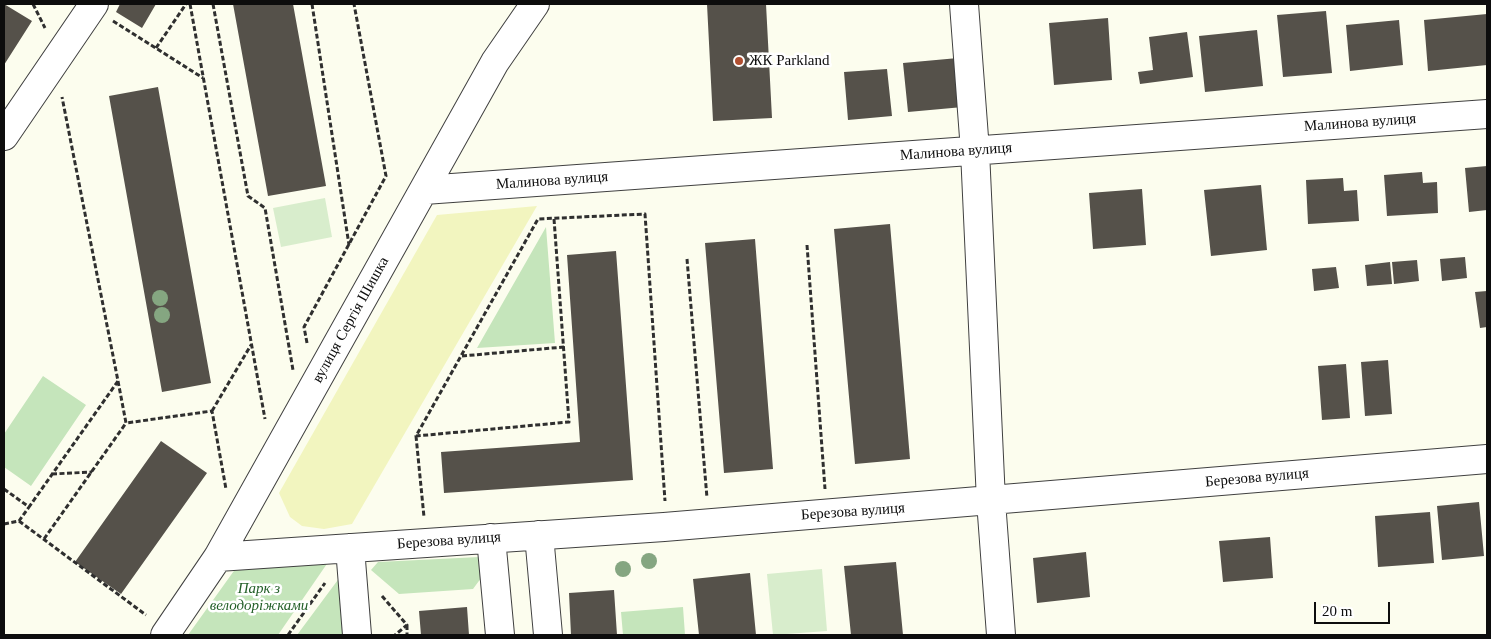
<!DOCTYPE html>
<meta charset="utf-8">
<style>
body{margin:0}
#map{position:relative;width:1491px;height:639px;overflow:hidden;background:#fcfdee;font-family:Georgia,serif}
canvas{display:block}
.frame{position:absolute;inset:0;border:5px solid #0d0d0d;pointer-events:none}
.scale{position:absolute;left:1314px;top:602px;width:76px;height:22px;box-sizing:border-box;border:2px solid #0d0d0d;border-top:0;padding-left:6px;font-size:15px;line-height:18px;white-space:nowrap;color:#0d0d0d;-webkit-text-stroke:4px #fff;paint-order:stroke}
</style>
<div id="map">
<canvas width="1491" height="639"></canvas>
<div class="frame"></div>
<div class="scale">20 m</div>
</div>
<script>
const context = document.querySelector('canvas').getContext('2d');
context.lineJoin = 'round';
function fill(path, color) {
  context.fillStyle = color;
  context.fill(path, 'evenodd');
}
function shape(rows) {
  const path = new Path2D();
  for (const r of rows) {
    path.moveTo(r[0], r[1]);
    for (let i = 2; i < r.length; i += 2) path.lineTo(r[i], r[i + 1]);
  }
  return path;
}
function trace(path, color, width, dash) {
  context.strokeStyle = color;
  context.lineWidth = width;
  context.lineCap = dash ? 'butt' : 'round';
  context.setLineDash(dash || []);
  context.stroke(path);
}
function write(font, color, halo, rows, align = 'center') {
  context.font = font + ' Georgia,serif';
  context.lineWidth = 5;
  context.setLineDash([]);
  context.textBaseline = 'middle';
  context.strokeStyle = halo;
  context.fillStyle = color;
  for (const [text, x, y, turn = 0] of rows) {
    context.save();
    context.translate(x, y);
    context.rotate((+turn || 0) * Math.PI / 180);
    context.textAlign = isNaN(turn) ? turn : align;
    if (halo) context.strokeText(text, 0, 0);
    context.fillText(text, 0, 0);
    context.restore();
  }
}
const green = shape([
 [546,227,555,343,477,348],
 [43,376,86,405,31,486,4,467,4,434],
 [333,555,278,635,188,635,241,561],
 [479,557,487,570,473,589,399,594,371,570,378,562],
 [343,573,350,635,297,635],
 [683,607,685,635,623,635,621,612]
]);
const sand = shape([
 [537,206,352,524,324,529,302,526,290,517,279,493,437,215]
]);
const pitch = shape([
 [325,198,332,237,281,247,273,208],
 [822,569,827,631,773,635,767,574]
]);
const building = shape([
 [4,4,32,21,4,65],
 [120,4,156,4,142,28,116,12],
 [233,4,293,4,326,186,268,196],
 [707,4,766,4,772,118,713,121],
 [1326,11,1332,73,1283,77,1277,15],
 [1487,14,1487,65,1428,71,1424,20],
 [1108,18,1112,80,1054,85,1049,23],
 [1399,20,1403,65,1350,71,1346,25],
 [1257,30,1263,86,1205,92,1199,36],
 [1187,32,1193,77,1140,84,1138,72,1153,70,1149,37],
 [958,58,963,107,908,112,903,63],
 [887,69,892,116,848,120,844,72],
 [158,87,211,383,162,392,109,96],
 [1487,166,1487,210,1469,212,1465,168],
 [1422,172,1423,183,1437,182,1438,213,1387,216,1384,175],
 [1343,178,1344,191,1357,190,1359,221,1308,224,1306,180],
 [1261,185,1267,250,1211,256,1204,190],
 [1142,189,1146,245,1093,249,1089,193],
 [890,224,910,459,855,464,834,229],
 [755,239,773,469,724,473,705,243],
 [616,251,633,480,444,493,441,452,580,442,567,255],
 [1465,257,1467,278,1442,281,1440,259],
 [1417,260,1419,281,1394,284,1392,262],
 [1390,262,1392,284,1367,286,1365,265],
 [1336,267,1339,288,1314,291,1312,269],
 [1487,291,1487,327,1480,328,1475,292],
 [1388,360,1392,414,1365,416,1361,362],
 [1346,364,1350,418,1322,420,1318,366],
 [161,441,207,473,121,594,75,562],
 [1479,502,1484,556,1442,560,1437,506],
 [1430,512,1434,563,1378,567,1375,516],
 [1270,537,1273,578,1223,582,1219,541],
 [1086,552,1090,597,1037,603,1033,558],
 [896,562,903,635,851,635,844,566],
 [750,573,756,635,699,635,693,579],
 [614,590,617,635,571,635,569,593],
 [467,607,469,635,421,635,419,611]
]);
const path = shape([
 [33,4,45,28],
 [190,4,265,419],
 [213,4,248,196,265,208,293,370],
 [312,4,349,245],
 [113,21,203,78],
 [156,48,186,4],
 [554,219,569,422,416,436,538,219,645,214,665,501],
 [807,245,825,489],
 [687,259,707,498],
 [307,343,304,327,386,176,354,4],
 [462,356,564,347],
 [118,381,126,423,212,411,226,489],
 [212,411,251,345],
 [416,436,424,517],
 [52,474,92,472],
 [4,489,29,507,118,381,62,97],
 [19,521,146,615],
 [4,524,19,521,29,507],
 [44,539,126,423],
 [382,596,407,625,395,635],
 [407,625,407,635],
 [288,635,325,583]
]);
const minor = shape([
 [964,4,975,151,991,501,1001,635],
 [4,136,94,4],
 [424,190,1487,114],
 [539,535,548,635],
 [491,538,500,635],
 [350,548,357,635],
 [218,557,664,527,1487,459],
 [165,635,218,557,495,62,535,4]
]);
const trees = [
 [160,298],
 [162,315],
 [649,561],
 [623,569]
];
const markers = [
 [739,61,5,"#b04f31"]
];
const poiNames = [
 ["ЖК Parkland",749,61]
];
const streetNames = [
 ["Малинова вулиця",1360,123,-4],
 ["Малинова вулиця",956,152,-4],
 ["Малинова вулиця",552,181,-4],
 ["вулиця Сергія Шишка",351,320,-61],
 ["Березова вулиця",1257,478,-5],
 ["Березова вулиця",853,512,-4],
 ["Березова вулиця",449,541,-4]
];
const parkNames = [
 ["Парк з",259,589],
 ["велодоріжками",259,606]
];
fill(green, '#c5e5bb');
fill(sand, '#f2f5bf');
fill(pitch, '#d8edcc');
fill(building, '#55514a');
trace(minor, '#404040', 30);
trace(path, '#2f2f2f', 3, [5, 2.5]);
trace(minor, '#fff', 28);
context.fillStyle = '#85a681';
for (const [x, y] of trees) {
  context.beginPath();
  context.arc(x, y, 8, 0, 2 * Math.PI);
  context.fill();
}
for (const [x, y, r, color] of markers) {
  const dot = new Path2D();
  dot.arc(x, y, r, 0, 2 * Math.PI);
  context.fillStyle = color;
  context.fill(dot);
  trace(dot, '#fff', 2);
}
write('15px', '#0d0d0d', '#fff', poiNames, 'left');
write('15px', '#0d0d0d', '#fff', streetNames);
write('italic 15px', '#235f28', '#fff', parkNames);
</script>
